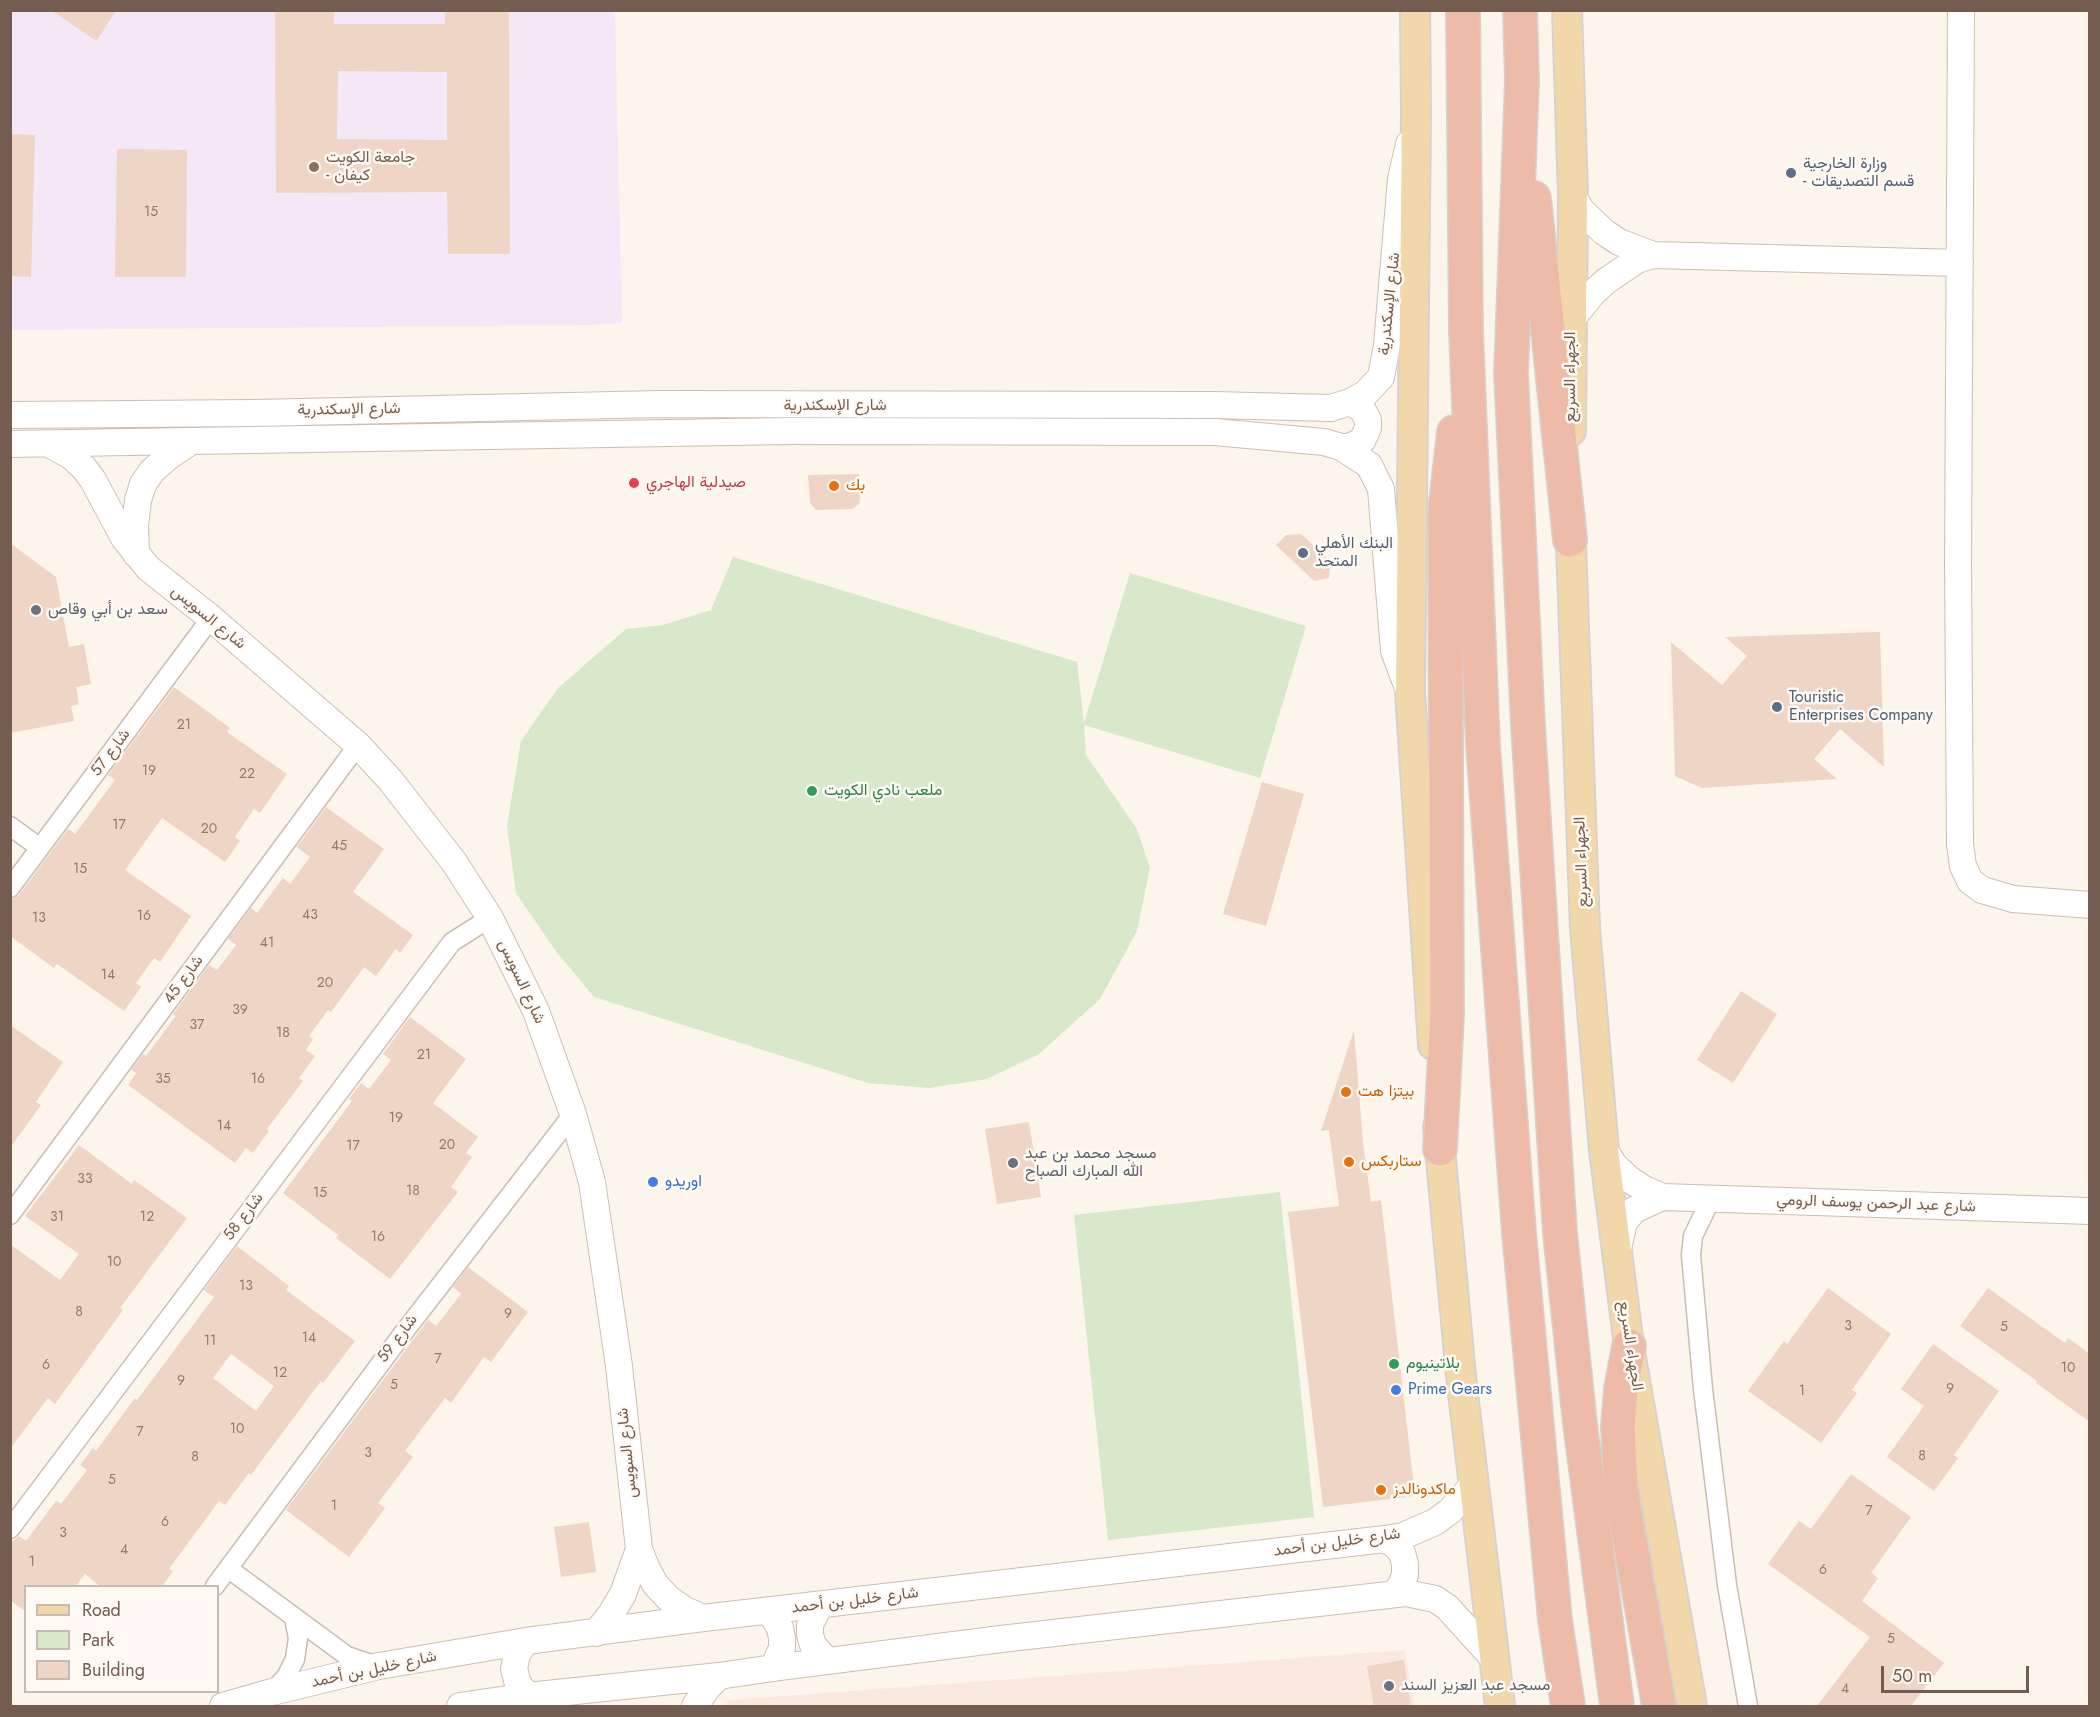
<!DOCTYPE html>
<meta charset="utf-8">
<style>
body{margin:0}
#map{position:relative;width:2100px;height:1717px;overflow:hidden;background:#fbf5ec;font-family:Jost,sans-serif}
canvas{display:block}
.frame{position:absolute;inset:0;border:12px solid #745d50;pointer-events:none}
.legend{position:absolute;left:24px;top:1585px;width:195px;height:108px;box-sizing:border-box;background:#fef9f2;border:2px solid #c7bbb1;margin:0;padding:8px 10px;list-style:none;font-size:18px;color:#745d50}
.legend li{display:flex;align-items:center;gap:12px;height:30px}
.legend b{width:30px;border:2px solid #c7bbb1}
.scale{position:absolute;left:1881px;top:1666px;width:148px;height:27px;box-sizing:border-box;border:3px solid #745d50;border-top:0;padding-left:8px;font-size:18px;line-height:21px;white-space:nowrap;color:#745d50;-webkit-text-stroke:4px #fef9f2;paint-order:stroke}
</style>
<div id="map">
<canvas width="2100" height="1717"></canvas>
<div class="frame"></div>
<ul class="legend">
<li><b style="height:8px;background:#f2d7ab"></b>Road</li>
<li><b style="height:16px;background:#d7e8cb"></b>Park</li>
<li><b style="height:16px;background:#eed5c6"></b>Building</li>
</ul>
<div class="scale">50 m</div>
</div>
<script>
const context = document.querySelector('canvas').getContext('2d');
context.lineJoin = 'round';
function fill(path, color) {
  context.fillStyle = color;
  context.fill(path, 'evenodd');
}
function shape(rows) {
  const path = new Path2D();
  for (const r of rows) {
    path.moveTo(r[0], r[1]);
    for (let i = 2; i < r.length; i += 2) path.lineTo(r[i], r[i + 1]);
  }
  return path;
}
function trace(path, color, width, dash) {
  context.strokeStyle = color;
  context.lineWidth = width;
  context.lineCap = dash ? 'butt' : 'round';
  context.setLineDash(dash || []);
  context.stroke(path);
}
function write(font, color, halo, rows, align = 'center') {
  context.font = font + ' Jost,Vazirmatn,sans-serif';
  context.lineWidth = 5;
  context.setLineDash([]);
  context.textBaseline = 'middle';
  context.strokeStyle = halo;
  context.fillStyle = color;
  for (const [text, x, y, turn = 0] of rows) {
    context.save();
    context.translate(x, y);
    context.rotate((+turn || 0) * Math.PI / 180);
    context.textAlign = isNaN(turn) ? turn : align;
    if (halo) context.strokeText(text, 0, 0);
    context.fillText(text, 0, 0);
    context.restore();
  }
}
const commercial = shape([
 [1405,1650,1415,1706,723,1706,730,1700]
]);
const education = shape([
 [10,11,615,11,622,323,587,325,11,330]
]);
const green = shape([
 [733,557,1077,662,1084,723,1130,573,1306,626,1260,778,1084,725,1086,755,1137,829,1150,868,1137,931,1100,999,1039,1054,987,1079,929,1088,868,1083,594,997,555,950,516,893,507,826,521,741,558,688,626,629,663,625,711,610],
 [1280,1192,1314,1517,1108,1540,1074,1215]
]);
const building = shape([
 [51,10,117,10,96,41],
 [275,10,334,10,334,24,445,24,445,10,509,10,510,254,448,254,447,192,276,193],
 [338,71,447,72,447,140,337,139],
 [10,134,35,135,31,277,10,276],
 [117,149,187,150,186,277,115,277],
 [859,474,860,499,859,504,852,509,816,510,810,503,808,475],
 [1301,534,1330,561,1329,578,1314,581,1276,545,1286,535],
 [10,543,56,577,69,647,84,644,91,684,76,687,79,704,71,706,74,721,10,733],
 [1880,632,1884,767,1840,729,1814,759,1837,779,1702,788,1675,776,1671,642,1722,685,1747,656,1725,637],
 [174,687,230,728,227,732,287,774,260,813,254,809,235,837,240,841,225,862,162,818,125,870,191,916,160,962,154,958,136,983,141,987,124,1011,57,964,54,968,10,936,10,900,19,895,68,829,75,834,115,780,108,775],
 [1262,782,1304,794,1266,926,1223,914],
 [326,807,384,849,353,892,413,935,400,953,396,949,376,976,364,967,331,1012,328,1010,309,1036,313,1039,306,1050,315,1056,299,1078,303,1081,267,1129,269,1131,253,1153,246,1148,235,1163,128,1085,136,1073,131,1070,143,1054,146,1056,176,1016,173,1014,209,965,217,970,236,945,228,939,251,908,257,913,283,878,290,884,310,857,297,847],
 [1741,991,1777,1014,1733,1083,1697,1060],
 [410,1017,466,1059,433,1103,478,1137,466,1153,472,1157,451,1187,458,1192,390,1279,336,1238,338,1235,283,1193,352,1101,349,1099,361,1083,369,1089,391,1060,383,1054],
 [10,1025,63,1062,36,1102,41,1105,10,1148],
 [1354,1030,1363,1142,1371,1202,1381,1200,1415,1496,1323,1507,1288,1212,1339,1206,1329,1130,1321,1131],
 [1029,1122,1041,1197,997,1204,985,1129],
 [79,1145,132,1184,134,1180,187,1218,120,1308,123,1310,55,1404,48,1398,10,1449,10,1244,60,1280,79,1254,25,1216],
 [237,1246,289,1286,286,1290,355,1341,323,1383,321,1381,251,1475,249,1473,225,1505,219,1501,169,1569,173,1571,162,1587,101,1587,85,1574,75,1587,26,1587,26,1612,10,1600,10,1544,19,1536,26,1541,56,1501,61,1504,87,1470,80,1465,93,1448,96,1451,135,1398,137,1400,214,1297,204,1290],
 [231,1354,274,1386,256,1411,213,1378],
 [468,1267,528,1312,491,1362,484,1357,451,1403,445,1398,405,1451,413,1457,378,1503,385,1508,349,1557,286,1510,428,1320,436,1326,461,1294,453,1287],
 [1828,1288,1891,1334,1852,1390,1857,1393,1821,1443,1748,1391,1784,1341,1787,1344],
 [1988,1288,2065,1343,2068,1338,2090,1354,2090,1422,2036,1383,2037,1381,1960,1326],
 [1933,1344,1999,1391,1954,1455,1958,1458,1934,1491,1887,1457,1924,1406,1901,1389],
 [1851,1474,1911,1517,1871,1573,1878,1578,1862,1601,1944,1663,1910,1707,1816,1707,1870,1637,1768,1564,1799,1521,1811,1529],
 [589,1522,596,1572,561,1577,554,1527],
 [1404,1660,1411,1707,1374,1707,1367,1666]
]);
const street = shape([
 [10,826,40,848],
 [10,888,211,618],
 [1711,1199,1693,1236,1691,1255,1703,1389,1727,1585,1748,1706],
 [10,1215,358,745],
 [10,1529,452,942,490,918],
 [229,1569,347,1656,377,1666],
 [215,1586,401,1336,573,1114],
 [272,1692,286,1677,295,1659,298,1638,294,1618]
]);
const secondary = shape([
 [1961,10,1958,561,1960,844,1963,866,1970,881,1982,890,1996,894,2013,899,2090,905],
 [1573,196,1581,210,1604,232,1619,242,1653,255],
 [1571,320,1593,293,1606,281,1637,260,1653,255,1960,263],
 [10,415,255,413,659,404,1214,405,1331,408,1350,402,1365,394,1381,377,1387,345,1401,179,1409,144],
 [10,444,789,431,1215,432,1324,442,1341,447,1369,465,1381,489,1394,651,1408,688],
 [51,445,71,456,84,468,93,480,124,538,148,568,211,618,358,745,391,781,454,862,490,918,536,1011,573,1114,592,1182,619,1366,639,1549,646,1567,655,1584,669,1599,685,1610,703,1618],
 [1341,447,1349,447,1362,441,1368,428,1368,420,1362,409,1350,402],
 [136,554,135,526,138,500,143,484,152,471,168,457,190,442],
 [1604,1150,1615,1166,1629,1179,1644,1189,1662,1197,2090,1211],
 [1618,1249,1624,1222,1634,1210,1662,1197],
 [1385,1539,1395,1545,1402,1553,1405,1564,1405,1575,1401,1585,1394,1594],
 [819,1606,810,1625,810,1635,813,1645,827,1661],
 [766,1611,774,1618,780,1628,782,1638,782,1648,773,1668],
 [596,1633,611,1614,623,1594,639,1549],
 [526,1641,517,1654,514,1669,518,1684,528,1696],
 [223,1706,272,1692,379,1666,526,1641,703,1618,1385,1539,1403,1536,1435,1522,1450,1511,1474,1484],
 [460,1706,528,1696,719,1676,773,1668,1001,1639,1406,1593,1435,1599,1447,1607,1495,1660],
 [695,1706,707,1688,719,1676]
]);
const primary = shape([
 [1415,10,1416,112,1410,692,1433,1045],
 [1567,10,1573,196,1571,431],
 [1570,517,1585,929,1604,1150,1629,1346,1692,1706],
 [1438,1127,1461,1376,1500,1706]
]);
const highway = shape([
 [1463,10,1466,332,1483,746,1519,1233,1555,1620,1568,1706],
 [1520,10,1522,80,1511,373,1528,726,1560,1233,1580,1424,1617,1706],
 [1534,198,1570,540],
 [1440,1149,1447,1015,1445,512,1454,432],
 [1629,1346,1621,1389,1618,1426,1621,1490,1659,1706]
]);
const markers = [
 [314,167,6,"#8d6e63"],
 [1791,173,6,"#5c6f8a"],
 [634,483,6,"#e0444e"],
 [834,486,6,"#e8710a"],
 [1303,553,6,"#5c6f8a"],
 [36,610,6,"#6b7280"],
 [1777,707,6,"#5c6f8a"],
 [812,791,6,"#2e9e5b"],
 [1346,1092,6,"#e8710a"],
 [1349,1162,6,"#e8710a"],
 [1013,1163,6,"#6b7280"],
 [653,1182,6,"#3f7fe0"],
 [1394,1364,6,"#2e9e5b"],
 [1396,1390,6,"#3f7fe0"],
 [1381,1490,6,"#e8710a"],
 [1389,1686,6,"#6b7280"]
];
const numberNames = [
 ["15",151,213],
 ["21",184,726],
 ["19",149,772],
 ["22",247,775],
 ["17",119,826],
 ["20",209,830],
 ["45",339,847],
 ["15",80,870],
 ["43",310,916],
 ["16",144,917],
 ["13",39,919],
 ["41",267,944],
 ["14",108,976],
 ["20",325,984],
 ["39",240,1011],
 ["37",197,1026],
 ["18",283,1034],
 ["21",424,1056],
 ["35",163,1080],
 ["16",258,1080],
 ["19",396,1119],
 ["14",224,1127],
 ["20",447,1146],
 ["17",353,1147],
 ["33",85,1180],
 ["18",413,1192],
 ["15",320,1194],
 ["31",57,1218],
 ["12",147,1218],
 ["16",378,1238],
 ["10",114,1263],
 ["13",246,1287],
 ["8",79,1313],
 ["9",508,1315],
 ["3",1848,1327],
 ["5",2004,1328],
 ["14",309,1339],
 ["11",210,1342],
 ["7",438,1360],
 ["6",46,1366],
 ["10",2068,1369],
 ["12",280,1374],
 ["9",181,1382],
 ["5",394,1386],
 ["9",1950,1390],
 ["1",1802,1392],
 ["10",237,1430],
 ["7",140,1433],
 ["3",368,1454],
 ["8",1922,1457],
 ["8",195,1458],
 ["5",112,1481],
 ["1",334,1507],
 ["7",1869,1512],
 ["6",165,1523],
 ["3",63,1534],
 ["4",124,1551],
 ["1",32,1563],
 ["6",1823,1571],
 ["5",1891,1640],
 ["4",1845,1690]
];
const educationNames = [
 ["جامعة الكويت",326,158],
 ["- كيفان",326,176]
];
const serviceNames = [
 ["وزارة الخارجية",1803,164],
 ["- قسم التصديقات",1803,182],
 ["البنك الأهلي",1315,544],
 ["المتحد",1315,562],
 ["Touristic",1789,698],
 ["Enterprises Company",1789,716]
];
const streetNames = [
 ["شارع الإسكندرية",1390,304,-84],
 ["الجهراء السريع",1571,377,-90],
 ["شارع الإسكندرية",835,406],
 ["شارع الإسكندرية",349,410,-1],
 ["شارع السويس",208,618,39],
 ["شارع 57",111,753,-53],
 ["الجهراء السريع",1582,862,-92],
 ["شارع 45",184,980,-54],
 ["شارع السويس",521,982,65],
 ["شارع عبد الرحمن يوسف الرومي",1876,1204,2],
 ["شارع 58",244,1217,-53],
 ["شارع 59",398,1339,-53],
 ["الجهراء السريع",1630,1346,81],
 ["شارع السويس",628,1453,-96],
 ["شارع خليل بن أحمد",1337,1543,-8],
 ["شارع خليل بن أحمد",855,1601,-7],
 ["شارع خليل بن أحمد",374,1670,-12]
];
const healthNames = [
 ["صيدلية الهاجري",646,483]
];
const foodNames = [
 ["بك",846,486],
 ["بيتزا هت",1358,1092],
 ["ستاربكس",1361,1162],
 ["ماكدونالدز",1393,1490]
];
const worshipNames = [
 ["سعد بن أبي وقاص",48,610],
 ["مسجد محمد بن عبد",1025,1154],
 ["الله المبارك الصباح",1025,1172],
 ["مسجد عبد العزيز السند",1401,1686]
];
const leisureNames = [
 ["ملعب نادي الكويت",824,791],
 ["بلاتينيوم",1406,1364]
];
const shopNames = [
 ["اوريدو",665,1182],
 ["Prime Gears",1408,1390]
];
fill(commercial, '#fae8e1');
fill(education, '#f2e8f8');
fill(green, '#d7e8cb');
fill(building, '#eed5c6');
trace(street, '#ccbdb2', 21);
trace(secondary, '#cfbeb0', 28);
trace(primary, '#d8d2ce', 32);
trace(highway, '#d8d2ce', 36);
trace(street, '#fff', 18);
trace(secondary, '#fff', 26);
trace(primary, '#f2d7ab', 28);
trace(highway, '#eebba9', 33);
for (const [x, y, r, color] of markers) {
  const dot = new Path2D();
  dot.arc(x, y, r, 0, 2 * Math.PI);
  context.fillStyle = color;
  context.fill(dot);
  trace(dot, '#fef9f2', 2);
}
write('14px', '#927b6e', null, numberNames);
write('16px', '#785e54', '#fef9f2', educationNames, 'left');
write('16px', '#4e5e75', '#fef9f2', serviceNames, 'left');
write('16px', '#745d50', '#fef9f2', streetNames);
write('16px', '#be3a42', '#fef9f2', healthNames, 'left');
write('16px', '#c56008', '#fef9f2', foodNames, 'left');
write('16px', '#5b616d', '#fef9f2', worshipNames, 'left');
write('16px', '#27864d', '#fef9f2', leisureNames, 'left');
write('16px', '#366cbe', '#fef9f2', shopNames, 'left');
</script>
